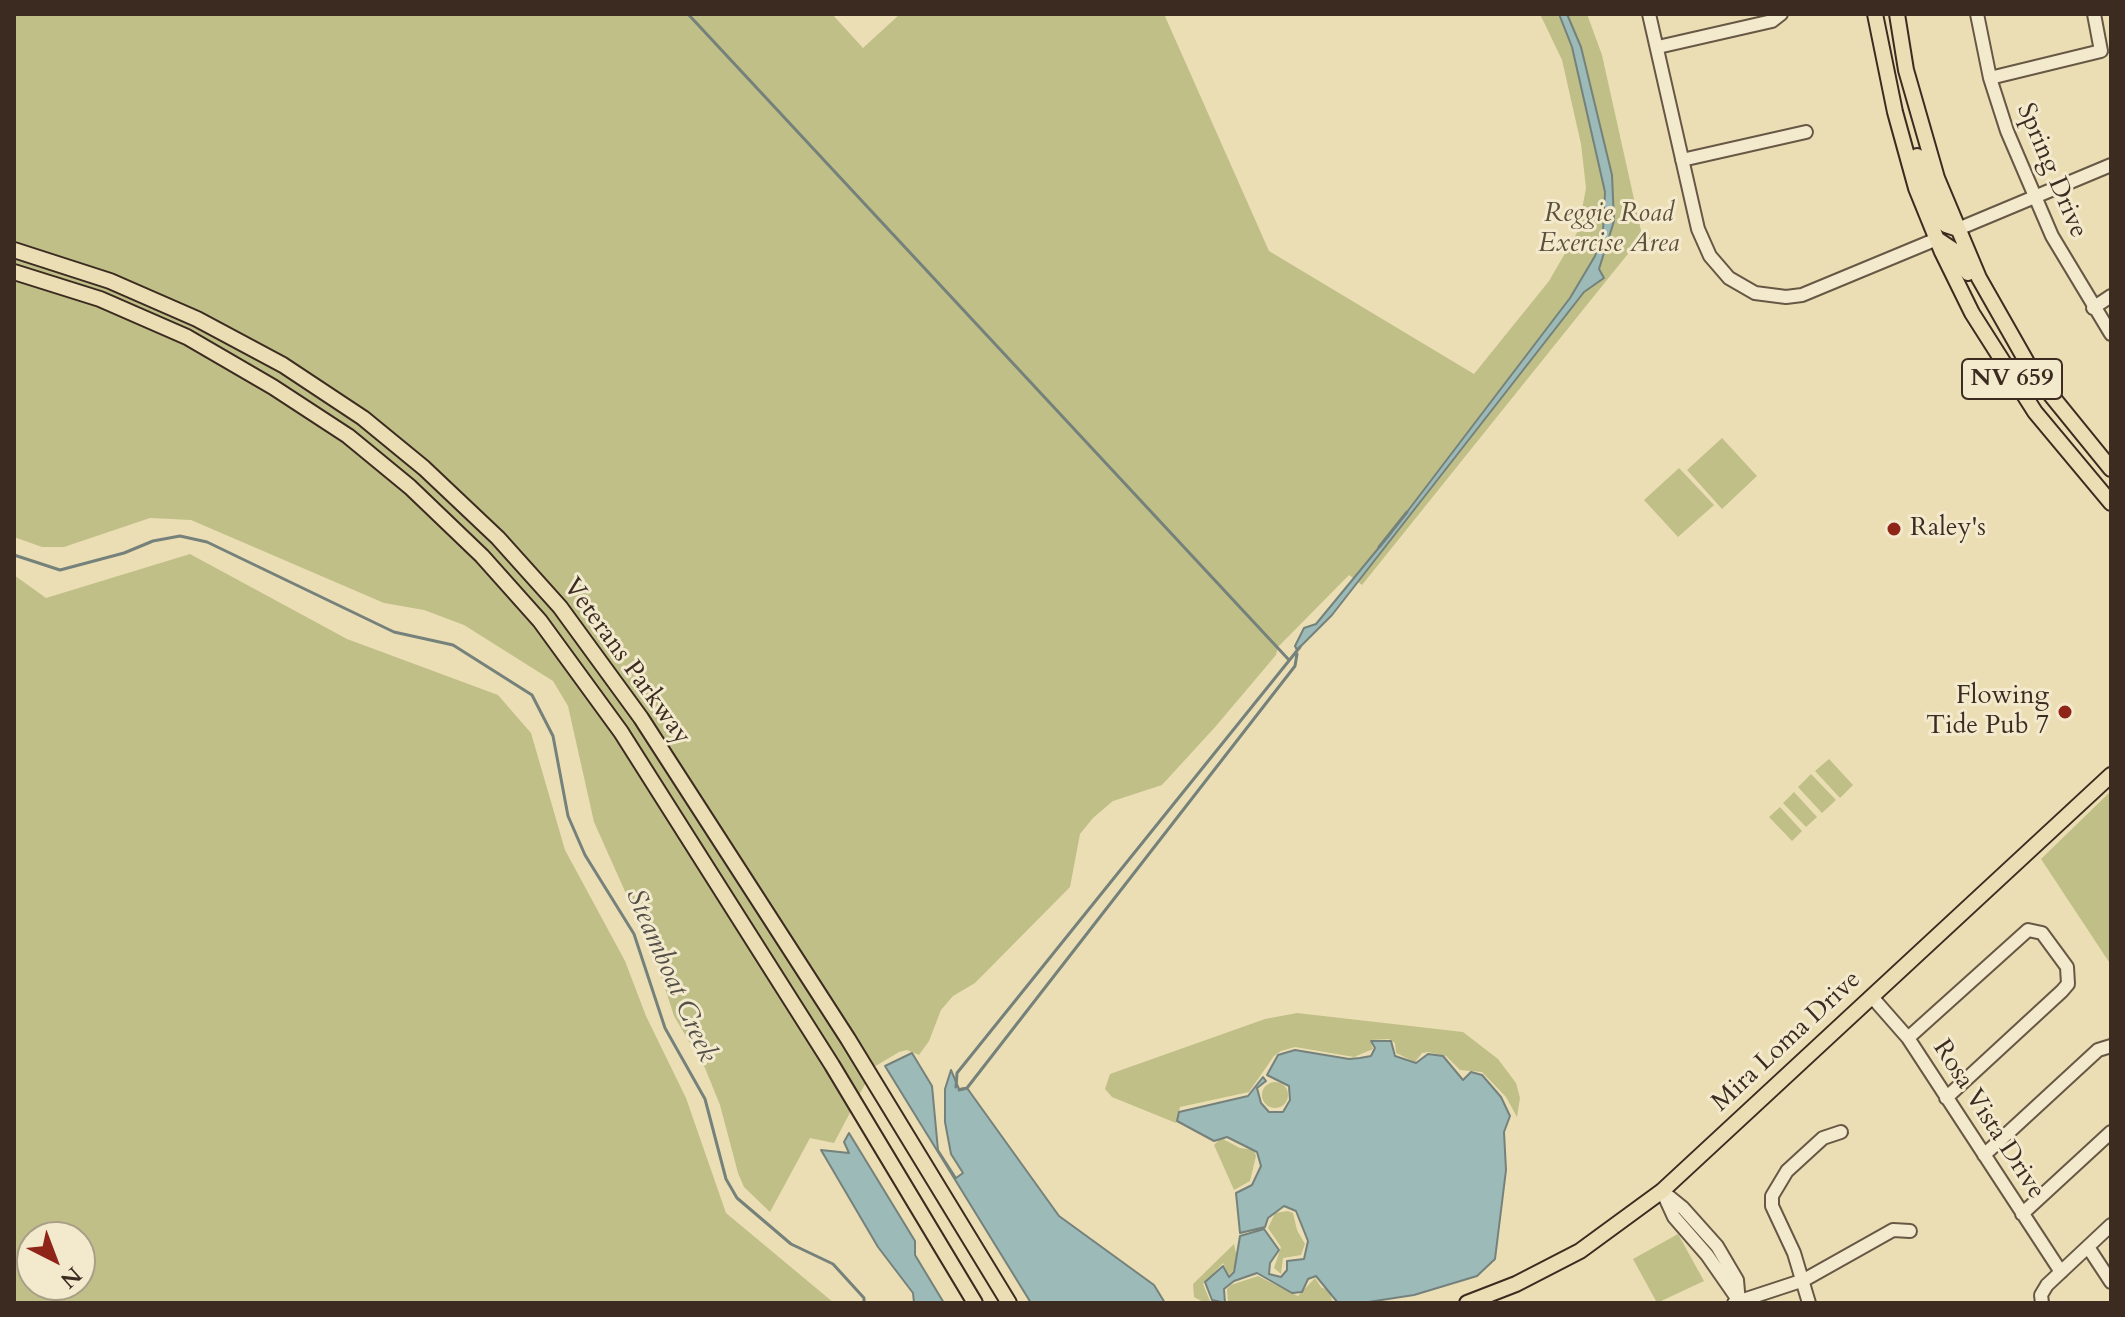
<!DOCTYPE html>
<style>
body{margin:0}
#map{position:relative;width:2125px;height:1317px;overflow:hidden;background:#ecdeb4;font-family:Cardo,serif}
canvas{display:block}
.frame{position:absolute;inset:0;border:16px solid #3b2b20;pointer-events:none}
.north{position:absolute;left:16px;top:1221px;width:80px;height:80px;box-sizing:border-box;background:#f3eace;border:2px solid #a99e88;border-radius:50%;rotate:138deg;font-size:22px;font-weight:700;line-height:32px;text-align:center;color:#3b2b20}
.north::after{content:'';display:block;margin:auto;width:28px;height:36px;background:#8f2418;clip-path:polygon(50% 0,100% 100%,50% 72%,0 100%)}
</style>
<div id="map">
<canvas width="2125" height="1317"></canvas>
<div class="frame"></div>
<div class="north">N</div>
</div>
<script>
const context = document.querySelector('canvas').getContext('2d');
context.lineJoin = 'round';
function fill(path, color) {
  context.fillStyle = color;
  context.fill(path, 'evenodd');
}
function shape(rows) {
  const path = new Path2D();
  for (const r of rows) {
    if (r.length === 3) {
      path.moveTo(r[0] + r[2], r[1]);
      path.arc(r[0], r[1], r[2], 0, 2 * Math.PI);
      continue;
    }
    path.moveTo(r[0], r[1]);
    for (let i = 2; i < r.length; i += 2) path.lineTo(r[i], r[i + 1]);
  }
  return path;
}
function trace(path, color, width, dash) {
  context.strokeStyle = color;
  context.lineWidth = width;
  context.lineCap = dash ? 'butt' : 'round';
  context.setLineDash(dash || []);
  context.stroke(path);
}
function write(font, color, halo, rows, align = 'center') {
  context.font = font + ' Cardo,serif';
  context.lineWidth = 6;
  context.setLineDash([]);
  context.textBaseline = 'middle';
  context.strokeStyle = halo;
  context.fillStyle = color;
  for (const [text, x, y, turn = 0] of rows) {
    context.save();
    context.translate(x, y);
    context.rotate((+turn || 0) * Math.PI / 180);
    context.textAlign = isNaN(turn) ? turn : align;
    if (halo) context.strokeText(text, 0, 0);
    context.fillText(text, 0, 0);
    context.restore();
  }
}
const green = shape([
 [14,14,832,14,863,48,900,14,1164,14,1269,251,1474,374,1549,281,1578,231,1586,188,1581,144,1562,60,1540,14,1587,14,1602,55,1642,235,1660,241,1631,250,1362,585,1349,575,1278,647,1276,655,1216,726,1162,785,1113,801,1093,818,1080,834,1070,887,975,983,953,996,941,1010,929,1041,919,1055,907,1050,899,1052,874,1067,834,1143,810,1138,770,1212,744,1187,738,1173,720,1105,705,1068,674,1016,657,963,594,822,568,706,553,681,464,625,424,610,384,603,191,520,150,518,64,547,42,547,14,537],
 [1722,438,1757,476,1722,509,1687,470],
 [1679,468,1714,505,1678,537,1644,500],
 [190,554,347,639,498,695,531,733,565,850,625,961,646,1016,686,1098,726,1213,834,1303,14,1303,14,575,46,598],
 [32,1237,80,1237,80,1285,32,1285],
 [1829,759,1853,785,1840,798,1815,771],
 [1811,774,1836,800,1822,813,1798,787],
 [2111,791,2111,965,2041,859],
 [1794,792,1817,817,1806,827,1783,803],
 [1780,807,1802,831,1792,841,1769,817],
 [1297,1013,1463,1032,1498,1059,1516,1083,1520,1098,1517,1117,1506,1097,1482,1072,1460,1070,1446,1056,1428,1052,1422,1053,1415,1062,1396,1053,1395,1043,1389,1039,1370,1040,1373,1049,1354,1057,1295,1047,1281,1051,1274,1056,1249,1092,1180,1107,1176,1123,1112,1097,1105,1089,1110,1074,1265,1019],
 [1275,1095,13],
 [1221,1138,1240,1148,1254,1150,1256,1156,1250,1181,1234,1190,1214,1145],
 [1288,1211,1293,1213,1297,1230,1305,1244,1301,1255,1283,1258,1281,1274,1274,1268,1281,1247,1268,1228,1275,1213],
 [1678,1234,1704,1281,1657,1303,1633,1259],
 [1234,1244,1237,1257,1233,1271,1229,1275,1223,1263,1203,1284,1210,1301,1216,1303,1205,1303,1194,1297,1193,1284],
 [1258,1276,1298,1296,1315,1278,1321,1287,1329,1291,1333,1303,1228,1303,1227,1289,1231,1285]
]);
const water = shape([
 [1559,14,1567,14,1581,47,1612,175,1614,221,1599,269,1604,278,1584,292,1332,615,1297,650,1295,646,1304,628,1316,624,1391,533,1570,298,1595,256,1603,231,1605,192,1572,47,1559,14],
 [1371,1041,1391,1041,1395,1056,1416,1063,1428,1054,1443,1056,1463,1080,1471,1072,1482,1075,1501,1097,1510,1116,1504,1132,1506,1170,1495,1259,1477,1276,1414,1295,1362,1303,1338,1303,1316,1276,1308,1279,1302,1292,1292,1293,1257,1273,1234,1281,1224,1289,1225,1303,1212,1300,1205,1282,1223,1266,1229,1277,1234,1272,1240,1236,1264,1229,1279,1250,1270,1263,1269,1274,1281,1277,1287,1270,1287,1261,1304,1259,1308,1241,1296,1211,1284,1206,1268,1218,1265,1227,1240,1233,1236,1193,1252,1185,1261,1166,1257,1152,1227,1137,1214,1141,1177,1121,1179,1112,1248,1096,1263,1077,1266,1081,1257,1088,1261,1103,1269,1112,1283,1112,1290,1100,1289,1086,1267,1075,1278,1055,1295,1050,1349,1059,1360,1058,1371,1056,1375,1048,1371,1041],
 [912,1053,932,1086,938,1150,956,1178,963,1173,951,1154,945,1122,945,1089,951,1070,959,1089,967,1088,1059,1216,1154,1285,1165,1303,1031,1303,885,1066,912,1053],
 [849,1133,915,1241,915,1255,944,1303,914,1303,913,1293,878,1247,821,1150,849,1153,844,1142,849,1133]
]);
const stream = shape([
 [688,14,1289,660],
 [1379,547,1407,512],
 [14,555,60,570,124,553,153,541,180,536,207,542,394,632,453,645,532,695,553,736,568,816,585,855,634,934,665,1028,705,1099,726,1179,737,1198,791,1244,833,1264,864,1298,864,1303],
 [956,1087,957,1073,1300,647],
 [959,1090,967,1088,1295,666,1297,654]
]);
const minor = shape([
 [1649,14,1698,229,1710,256,1729,278,1755,293,1786,297,1802,295,1937,239],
 [1977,14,1990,78,2007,131,2052,236,2111,334],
 [1658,47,1772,21,1781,14],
 [1990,78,2101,51,2094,14],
 [1682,160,1806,132],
 [1958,229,2111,165],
 [2093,308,2111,296],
 [1872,997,1908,1038,2061,1272],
 [1908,1038,2028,930,2042,933,2067,967,2068,984,2062,991,1946,1098],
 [1984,1155,2098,1050,2111,1046],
 [1662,1191,1683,1208,1717,1246,1737,1280,1739,1303],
 [1663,1193,1674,1217,1707,1255,1739,1301],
 [2022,1214,2111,1132],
 [2088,1247,2111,1282],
 [1734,1303,1804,1280,1893,1230,1910,1231],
 [1809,1303,1794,1253,1772,1206,1772,1196,1787,1171,1823,1138,1841,1132],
 [2042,1303,2041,1295,2047,1285,2111,1225]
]);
const major = shape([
 [1875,14,1895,112,1916,188,1942,252,1972,313,2035,412,2111,503],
 [1897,14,1906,70,1937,178,1979,278,2033,373,2111,469],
 [1917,156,1940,217,1946,225,1958,229],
 [1937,239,1955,251,1968,273],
 [14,250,110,281,197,319,283,365,363,418,424,468,498,538,560,607,641,718,848,1039,1009,1303],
 [14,272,100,299,187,337,273,387,348,436,410,487,482,556,540,621,621,732,832,1065,975,1303],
 [1467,1303,1516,1284,1580,1251,1662,1191,2111,775]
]);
const markers = [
 [1894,529,8,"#8f2418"],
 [2065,712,8,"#8f2418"]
];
const shields = [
 [2012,379,100]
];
const shieldNames = [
 ["NV 659",2012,379]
];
const streetNames = [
 ["Spring Drive",2051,171,67],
 ["Veterans Parkway",626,662,54],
 ["Mira Loma Drive",1787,1042,-43],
 ["Rosa Vista Drive",1988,1120,57]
];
const parkNames = [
 ["Reggie Road",1609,215],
 ["Exercise Area",1609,245]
];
const poiNames = [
 ["Raley's",1910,529],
 ["Flowing",2049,697,"right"],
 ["Tide Pub 7",2049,727,"right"]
];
const waterNames = [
 ["Steamboat Creek",670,976,66]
];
fill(green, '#bfbf87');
fill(water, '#9cbab7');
trace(water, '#75817b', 2);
trace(stream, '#75817b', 3);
trace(minor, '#675845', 16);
trace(major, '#3b2b20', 18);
trace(minor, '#f3eace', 12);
trace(major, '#ecdeb4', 14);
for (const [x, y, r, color] of markers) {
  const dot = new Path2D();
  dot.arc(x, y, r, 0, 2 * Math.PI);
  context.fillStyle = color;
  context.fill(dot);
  trace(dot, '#f3eace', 3);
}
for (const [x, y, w] of shields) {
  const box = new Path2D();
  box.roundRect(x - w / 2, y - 20, w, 40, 6);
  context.fillStyle = '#f3eace';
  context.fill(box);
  trace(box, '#3b2b20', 2);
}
write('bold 24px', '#3b2b20', null, shieldNames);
write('26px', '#3b2b20', '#f3eace', streetNames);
write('italic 26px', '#5c503a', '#f3eace', parkNames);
write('26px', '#3b2b20', '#f3eace', poiNames, 'left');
write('italic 28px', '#534f46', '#f3eace', waterNames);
</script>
